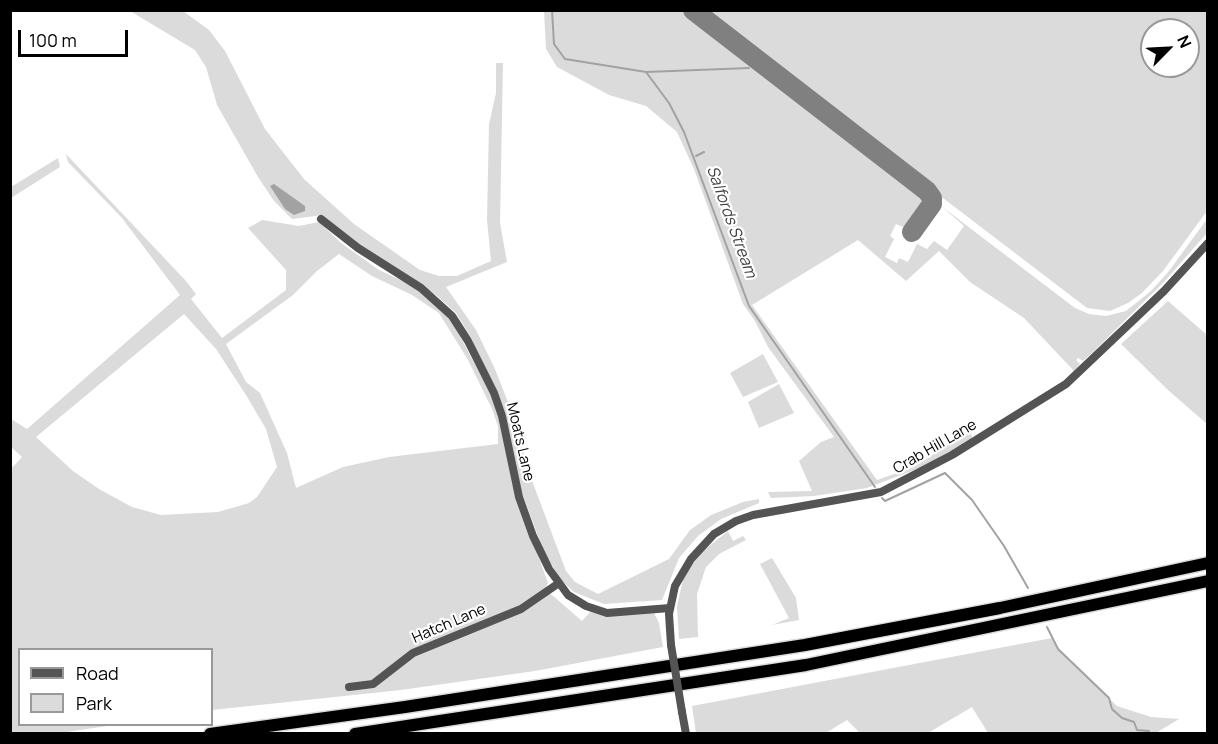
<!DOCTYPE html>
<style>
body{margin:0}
#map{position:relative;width:1218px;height:744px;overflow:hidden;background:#fff;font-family:Manrope,sans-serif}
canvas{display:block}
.frame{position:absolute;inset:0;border:12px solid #000;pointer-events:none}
.legend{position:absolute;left:18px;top:648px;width:195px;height:78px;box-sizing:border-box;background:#fff;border:2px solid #999;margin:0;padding:8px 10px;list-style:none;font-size:18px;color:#000}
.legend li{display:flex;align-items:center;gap:12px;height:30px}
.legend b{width:30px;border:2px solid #999}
.north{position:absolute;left:1140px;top:18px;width:60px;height:60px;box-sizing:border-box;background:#fff;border:2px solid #999;border-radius:50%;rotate:66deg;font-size:16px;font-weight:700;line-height:24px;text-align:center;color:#000}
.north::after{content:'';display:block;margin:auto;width:21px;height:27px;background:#000;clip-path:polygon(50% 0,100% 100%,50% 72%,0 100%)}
.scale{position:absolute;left:18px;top:30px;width:110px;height:27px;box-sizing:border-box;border:3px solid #000;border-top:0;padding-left:8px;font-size:18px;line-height:21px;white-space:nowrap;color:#000;-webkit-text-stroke:4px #fff;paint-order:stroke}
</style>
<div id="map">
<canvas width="1218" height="744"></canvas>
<div class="frame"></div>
<ul class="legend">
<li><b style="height:8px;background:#545454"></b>Road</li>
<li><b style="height:16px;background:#dbdbdb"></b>Park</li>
</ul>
<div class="north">N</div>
<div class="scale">100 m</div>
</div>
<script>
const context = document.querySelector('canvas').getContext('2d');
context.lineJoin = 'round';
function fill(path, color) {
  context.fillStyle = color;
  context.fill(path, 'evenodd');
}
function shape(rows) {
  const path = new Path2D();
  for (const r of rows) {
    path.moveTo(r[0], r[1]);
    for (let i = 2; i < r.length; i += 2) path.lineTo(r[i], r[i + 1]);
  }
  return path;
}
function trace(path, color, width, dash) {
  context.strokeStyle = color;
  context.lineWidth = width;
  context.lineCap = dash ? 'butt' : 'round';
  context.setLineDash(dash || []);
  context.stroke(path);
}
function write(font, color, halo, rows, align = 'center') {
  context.font = font + ' Manrope,sans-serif';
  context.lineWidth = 4.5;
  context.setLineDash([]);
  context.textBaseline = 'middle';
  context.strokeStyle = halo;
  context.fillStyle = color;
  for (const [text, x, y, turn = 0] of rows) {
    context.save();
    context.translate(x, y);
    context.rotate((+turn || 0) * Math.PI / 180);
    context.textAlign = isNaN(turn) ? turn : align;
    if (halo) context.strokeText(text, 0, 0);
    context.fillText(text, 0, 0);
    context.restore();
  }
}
const green = shape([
 [130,11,183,11,209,30,225,51,265,129,304,179,354,224,420,270,439,276,457,276,491,261,487,220,489,124,496,93,496,63,503,63,500,223,507,262,446,287,476,330,495,369,513,415,531,478,566,571,575,582,598,594,669,559,690,530,711,515,743,502,759,499,759,503,721,519,698,536,679,558,662,600,604,604,574,592,561,580,544,552,519,485,512,446,472,339,456,313,437,296,364,248,323,215,292,219,274,201,258,177,217,105,206,67,195,50],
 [544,11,686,11,925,195,927,198,905,228,896,224,890,236,894,239,885,257,897,263,899,258,908,262,917,244,927,249,934,241,947,250,964,226,941,206,1075,308,1089,314,1106,316,1126,311,1152,290,1169,271,1207,219,1207,233,1165,281,1093,352,1083,361,1078,358,1076,360,1080,364,1074,371,1024,318,970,282,939,251,906,281,858,240,752,305,877,480,914,467,971,430,972,438,935,462,867,488,814,496,771,498,768,492,812,491,799,461,821,442,834,437,768,347,755,321,743,304,694,169,677,132,646,106,609,95,557,67,546,49],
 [698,11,1207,11,1207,211,1163,271,1142,293,1128,303,1110,311,1087,308],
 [1152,30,1188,30,1188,66,1152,66],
 [66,154,186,281,196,294,191,299,222,338,286,290,286,270,248,228,262,220,299,226,319,222,341,243,379,270,413,286,438,305,453,323,493,399,501,422,512,484,548,583,545,589,582,621,590,612,609,616,654,613,659,623,663,647,535,671,401,690,212,710,212,650,20,650,20,724,114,725,60,733,11,733,10,470,22,457,11,447,11,419,27,429,180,295,122,218,68,162],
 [339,254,372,276,412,295,439,313,468,360,492,409,498,426,498,444,389,457,343,467,296,488,287,453,260,393,246,382,226,344,293,295,317,271],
 [184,314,216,349,246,395,266,429,277,467,257,497,249,503,218,512,161,515,132,507,99,489,73,471,36,437],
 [58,158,60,167,11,198,11,187],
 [1168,301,1207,335,1207,424,1168,390,1121,344],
 [763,354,778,382,743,397,730,373],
 [779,384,794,413,759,428,748,402],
 [728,531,733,541,743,536,746,540,719,554,706,567,697,594,698,637,679,639,677,606,684,575,703,551],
 [772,558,796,598,799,620,772,625,789,618,760,564],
 [1052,638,1058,649,1117,706,1151,717,1179,719,1156,733,988,733,972,707,928,733,860,733,847,720,826,733,696,733,692,706]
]);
const water = shape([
 [274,184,305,206,305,211,294,215,285,209,270,186]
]);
const stream = shape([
 [552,10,554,44,565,59,646,72,749,68],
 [646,72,669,103,684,132,749,306,875,487],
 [696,156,704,152],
 [882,498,885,501,945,473,972,500,1004,546,1028,588],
 [1047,627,1058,649,1109,698,1112,709,1122,718,1134,722,1137,730,1149,731,1148,734]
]);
const taxiway = shape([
 [693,10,927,191,932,198,932,204,912,232]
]);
const minor = shape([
 [321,219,358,248,421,288,452,316,468,341,494,393,502,416,519,497,533,536,549,569,568,595,586,606,607,613,670,608],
 [671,645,669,614,675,586,691,559,714,534,736,521,753,515,881,492,952,455,1066,384,1164,291,1208,243],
 [349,687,373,684,413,653,521,609,559,583],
 [682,712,686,734]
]);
const highway = shape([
 [210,734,405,707,805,645,1000,608,1208,563],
 [355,734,806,665,1208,581]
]);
const minorBridge = shape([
 [671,645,682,712]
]);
const streetNames = [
 ["Moats Lane",520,442,77],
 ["Crab Hill Lane",935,447,-30],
 ["Hatch Lane",449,624,-23]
];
const waterNames = [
 ["Salfords Stream",731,222,70]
];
fill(green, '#dbdbdb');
fill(water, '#a2a2a2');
trace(stream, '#a2a2a2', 2);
trace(taxiway, '#808080', 20);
trace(highway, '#dbdbdb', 15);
trace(minor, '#545454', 8);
trace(highway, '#000', 12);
trace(minorBridge, '#545454', 8);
write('15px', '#000', '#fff', streetNames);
write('italic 16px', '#434343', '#fff', waterNames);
</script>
